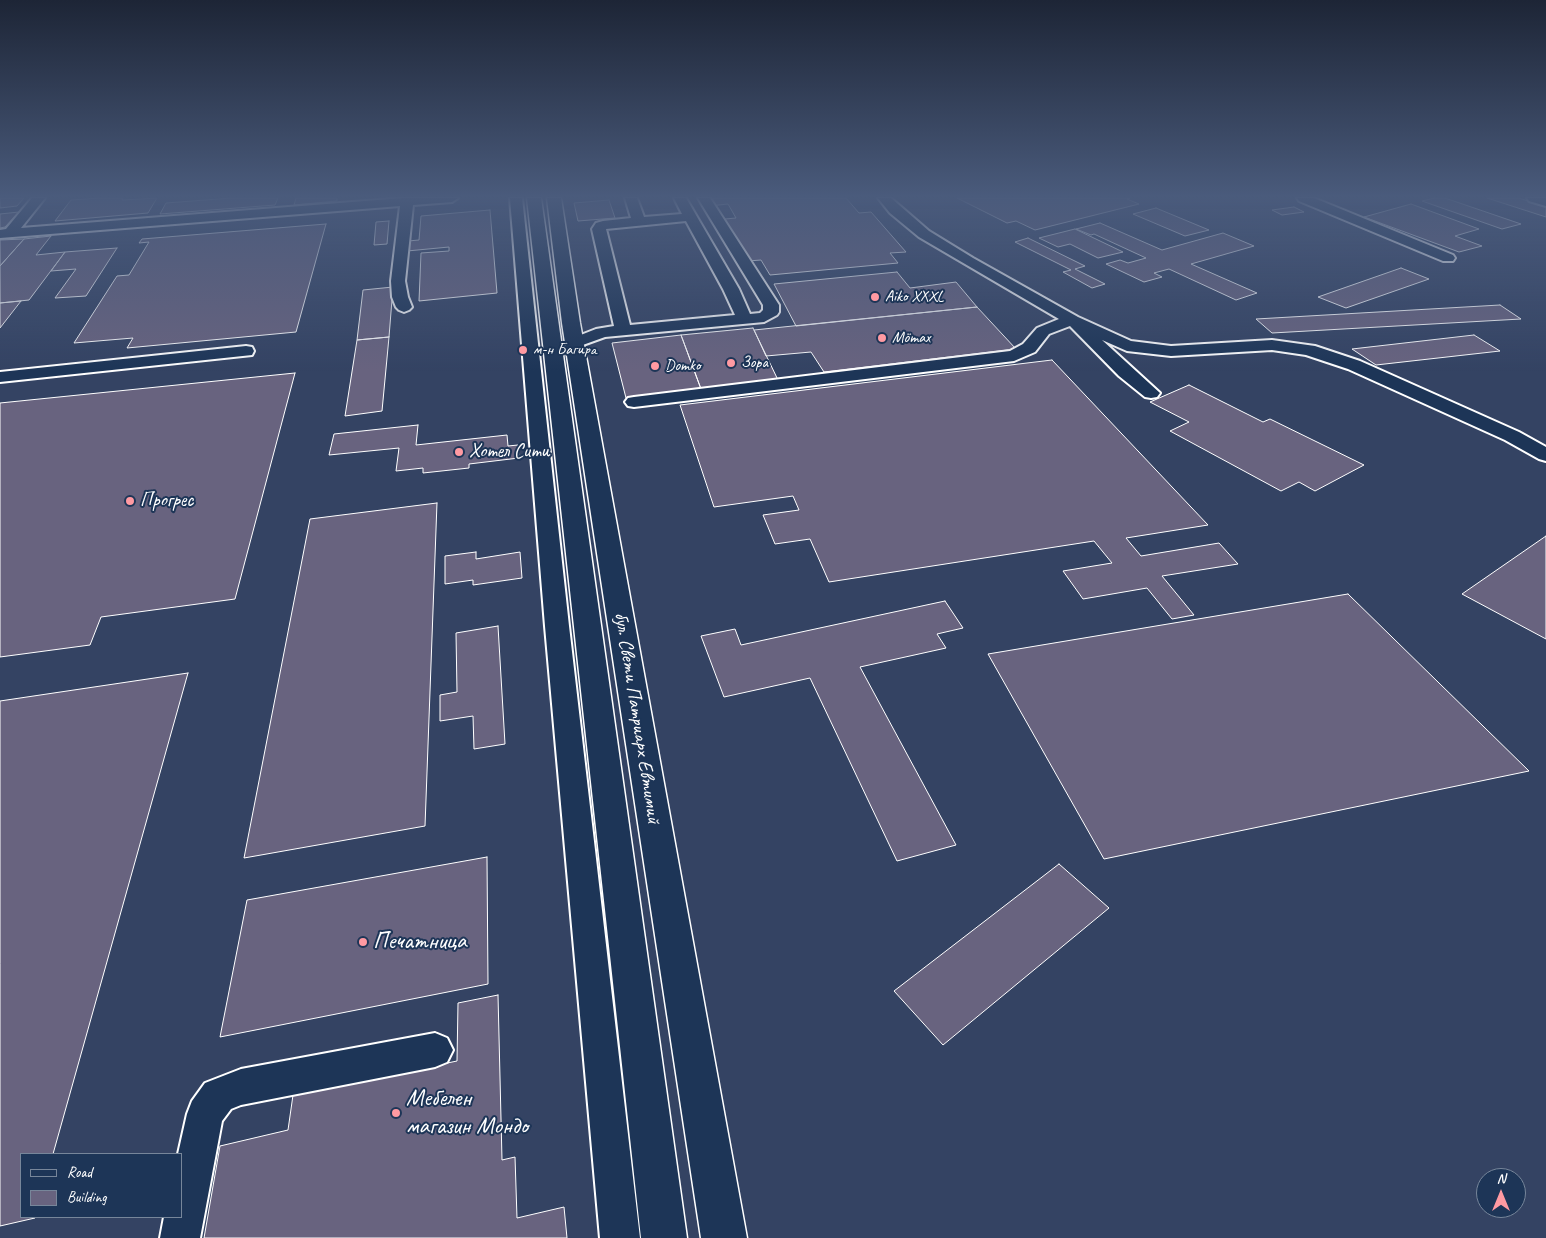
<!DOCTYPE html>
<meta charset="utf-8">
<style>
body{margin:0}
#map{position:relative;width:1546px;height:1238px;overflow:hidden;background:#344363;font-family:Caveat,sans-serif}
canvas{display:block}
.legend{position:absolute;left:20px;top:1153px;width:162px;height:65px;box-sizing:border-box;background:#1d3557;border:1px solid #77869a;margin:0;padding:6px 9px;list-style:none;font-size:15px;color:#fff}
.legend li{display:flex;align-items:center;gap:10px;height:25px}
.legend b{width:25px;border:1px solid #77869a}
.north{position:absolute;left:1476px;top:1168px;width:50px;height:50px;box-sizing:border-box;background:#1d3557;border:1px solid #77869a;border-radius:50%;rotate:0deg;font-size:14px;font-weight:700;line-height:20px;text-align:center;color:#fff}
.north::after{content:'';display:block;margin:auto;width:18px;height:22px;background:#ff9aa2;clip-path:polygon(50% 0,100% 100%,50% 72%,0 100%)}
</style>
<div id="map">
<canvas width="1546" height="1238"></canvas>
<ul class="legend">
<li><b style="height:6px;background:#1d3557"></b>Road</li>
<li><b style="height:14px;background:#68637f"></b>Building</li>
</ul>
<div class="north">N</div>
</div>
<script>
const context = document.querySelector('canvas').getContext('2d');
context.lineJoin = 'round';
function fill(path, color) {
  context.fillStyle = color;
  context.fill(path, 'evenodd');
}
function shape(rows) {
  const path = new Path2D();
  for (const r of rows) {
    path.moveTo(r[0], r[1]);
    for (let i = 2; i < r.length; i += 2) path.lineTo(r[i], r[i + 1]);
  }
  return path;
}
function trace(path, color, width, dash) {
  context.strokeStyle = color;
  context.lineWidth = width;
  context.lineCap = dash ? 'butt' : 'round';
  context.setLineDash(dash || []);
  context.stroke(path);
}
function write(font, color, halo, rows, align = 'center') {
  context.font = font + ' Caveat,sans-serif';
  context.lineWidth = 4;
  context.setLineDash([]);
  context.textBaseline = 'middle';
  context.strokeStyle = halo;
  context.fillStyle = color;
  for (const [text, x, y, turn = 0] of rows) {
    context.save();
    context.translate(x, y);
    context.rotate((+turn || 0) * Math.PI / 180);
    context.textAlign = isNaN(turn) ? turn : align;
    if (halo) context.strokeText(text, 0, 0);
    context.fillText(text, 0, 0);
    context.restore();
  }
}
const building = shape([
 [0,198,24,198,17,206,0,208,0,198],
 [99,198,123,198,122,200,157,198,148,213,55,221,71,200,99,198],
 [231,198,278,198,275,205,160,214,166,203,231,198],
 [296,198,337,198,337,201,294,205,296,198],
 [705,198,846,198,859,213,871,212,906,252,890,253,898,263,770,275,761,260,748,261,725,219,736,218,728,204,709,206,705,198],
 [957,198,1130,198,1127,199,1139,204,1035,230,1016,221,1007,223,957,198],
 [1434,198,1445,198,1521,224,1502,229,1422,201,1434,198],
 [1487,198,1519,198,1546,207,1546,217,1487,198],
 [609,200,615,218,578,221,574,203,609,200],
 [1411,204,1479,229,1455,236,1482,246,1459,252,1364,217,1411,204],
 [1294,207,1304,212,1282,215,1272,210,1294,207],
 [1156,208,1209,230,1185,236,1133,214,1156,208],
 [490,210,497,293,419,301,421,253,449,251,449,247,407,251,408,241,419,240,421,216,490,210],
 [19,212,5,227,0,228,0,214,19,212],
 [389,221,387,244,374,245,376,222,389,221],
 [1100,223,1162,250,1223,233,1254,246,1191,264,1257,293,1236,300,1169,269,1154,273,1162,277,1144,282,1106,264,1120,260,1128,263,1146,258,1094,234,1091,235,1076,229,1100,223],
 [326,224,296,332,127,348,133,338,74,343,117,276,129,275,149,242,139,243,142,239,326,224],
 [1075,229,1123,252,1098,258,1070,244,1058,247,1039,238,1075,229],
 [51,236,36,255,65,252,29,300,0,303,0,266,24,239,51,236],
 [1028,238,1085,266,1075,269,1105,284,1092,288,1063,272,1071,270,1015,242,1028,238],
 [24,239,0,266,0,240,24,239],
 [117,248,86,296,55,298,76,269,51,271,65,252,117,248],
 [1401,268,1429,279,1346,308,1318,297,1401,268],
 [897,272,910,288,956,282,977,307,796,326,774,284,897,272],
 [393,287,389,337,357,340,363,290,393,287],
 [21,301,0,328,0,303,21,301],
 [1500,305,1521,319,1272,333,1256,319,1500,305],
 [977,307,1016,349,824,372,811,352,766,356,754,330,977,307],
 [753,328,778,380,701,389,681,335,753,328],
 [681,335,701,389,626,398,612,343,681,335],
 [1474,335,1500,351,1376,365,1352,349,1474,335],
 [389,337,382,411,345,416,357,340,389,337],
 [1052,360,1208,525,1126,538,1141,556,1219,543,1238,564,1162,576,1194,615,1172,619,1147,588,1083,599,1063,571,1112,563,1094,541,829,582,810,539,775,544,763,515,799,510,793,496,714,507,680,405,1052,360],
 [295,373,235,599,101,617,90,645,0,657,0,403,295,373],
 [1189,385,1263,422,1270,419,1364,465,1315,491,1299,482,1281,491,1170,431,1189,422,1150,402,1189,385],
 [418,425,416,445,507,435,508,446,518,445,519,458,469,464,469,468,423,473,423,468,396,471,399,448,329,455,334,434,418,425],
 [437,503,425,826,244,858,310,519,437,503],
 [1546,536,1546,639,1462,594,1546,536],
 [476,552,476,559,520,552,522,578,473,585,473,580,445,584,445,556,476,552],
 [1348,594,1529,771,1104,859,988,654,1348,594],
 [945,601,963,628,937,634,946,648,860,667,956,845,897,861,810,678,724,697,701,636,735,629,741,645,945,601],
 [498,626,505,744,474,749,473,716,440,721,440,695,457,692,456,633,498,626],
 [188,673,53,1154,21,1154,21,1217,35,1217,35,1218,0,1226,0,701,188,673],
 [487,857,488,984,220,1037,247,900,487,857],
 [1059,864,1109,908,943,1045,894,991,1059,864],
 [498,995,502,1160,515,1157,517,1218,564,1207,567,1238,204,1238,220,1146,288,1130,293,1095,457,1061,458,1003,498,995]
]);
const minor = shape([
 [32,198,45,198,21,228,403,198,458,198,452,202,413,205,405,281,408,297,412,307,409,310,404,312,399,310,396,307,392,297,391,281,400,206,0,238,0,230,6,229,32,198],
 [510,198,522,198,569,626,640,1238,600,1238,545,626,510,198],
 [625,198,637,198,644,217,682,214,674,198,686,198,739,289,750,314,760,313,763,310,763,305,698,198,710,198,779,305,779,312,777,315,764,322,605,337,580,346,568,346,566,343,568,340,596,329,614,326,592,229,596,223,603,221,631,218,625,198],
 [686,221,723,289,735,315,630,325,606,229,686,221],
 [878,198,891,198,929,231,973,258,1078,317,1131,341,1171,346,1272,340,1315,346,1360,361,1519,432,1546,447,1546,461,1539,459,1505,440,1348,369,1306,355,1272,350,1171,356,1127,351,1102,340,1160,393,1157,397,1151,398,1145,397,1119,376,1070,326,1049,334,1035,352,1014,361,634,407,628,406,625,402,628,398,634,397,1010,351,1023,344,1037,328,1059,319,919,237,890,213,878,198],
 [1297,198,1314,198,1453,255,1455,258,1453,261,1443,261,1299,201,1297,198],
 [1527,198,1546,198,1546,206,1529,201,1527,198],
 [246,346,252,347,254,351,252,355,0,382,0,372,246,346],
 [435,1033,447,1038,453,1050,447,1062,435,1067,241,1105,231,1109,222,1121,200,1238,160,1238,164,1217,181,1217,181,1154,178,1154,187,1114,192,1101,205,1083,241,1069,435,1033]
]);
const major = shape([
 [527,198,541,198,687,1238,641,1238,527,198],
 [547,198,561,198,580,323,747,1238,701,1238,562,323,547,198]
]);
const markers = [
 [875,297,5,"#ff9aa2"],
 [882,338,5,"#ff9aa2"],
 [523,350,5,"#ff9aa2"],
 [731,363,5,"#ff9aa2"],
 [655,366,5,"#ff9aa2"],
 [459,452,5,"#ff9aa2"],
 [130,501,5,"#ff9aa2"],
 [363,942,5,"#ff9aa2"],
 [396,1113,5,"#ff9aa2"]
];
const farPoinames = [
 ["Aiko XXXL",885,297],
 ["Mömax",892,338],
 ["м-н Багира",533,350],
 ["Зора",741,363],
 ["Domko",665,366]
];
const poiNames = [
 ["Хотел Сити",469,452],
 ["Прогрес",140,501]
];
const streetNames = [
 ["бул. Свети Патриарх Евтимий",637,718,81]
];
const nearPoinames = [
 ["Печатница",373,942],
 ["Мебелен",406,1099],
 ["магазин Мондо",406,1127]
];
fill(building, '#68637f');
trace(building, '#fff', 1);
trace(minor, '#fff', 4);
trace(major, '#fff', 3);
fill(minor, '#1d3557');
fill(major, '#1d3557');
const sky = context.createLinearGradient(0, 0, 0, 371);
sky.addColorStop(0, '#1d2536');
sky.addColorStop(0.53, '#4a5b7c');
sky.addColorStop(1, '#4a5b7c00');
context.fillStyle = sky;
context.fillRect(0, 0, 1546, 371);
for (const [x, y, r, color] of markers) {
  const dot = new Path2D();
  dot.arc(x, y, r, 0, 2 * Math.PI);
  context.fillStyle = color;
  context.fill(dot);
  trace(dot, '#1d3557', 2);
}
write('16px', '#fff', '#1d3557', farPoinames, 'left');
write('20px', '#fff', '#1d3557', poiNames, 'left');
write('20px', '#fff', '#1d3557', streetNames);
write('24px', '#fff', '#1d3557', nearPoinames, 'left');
</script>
